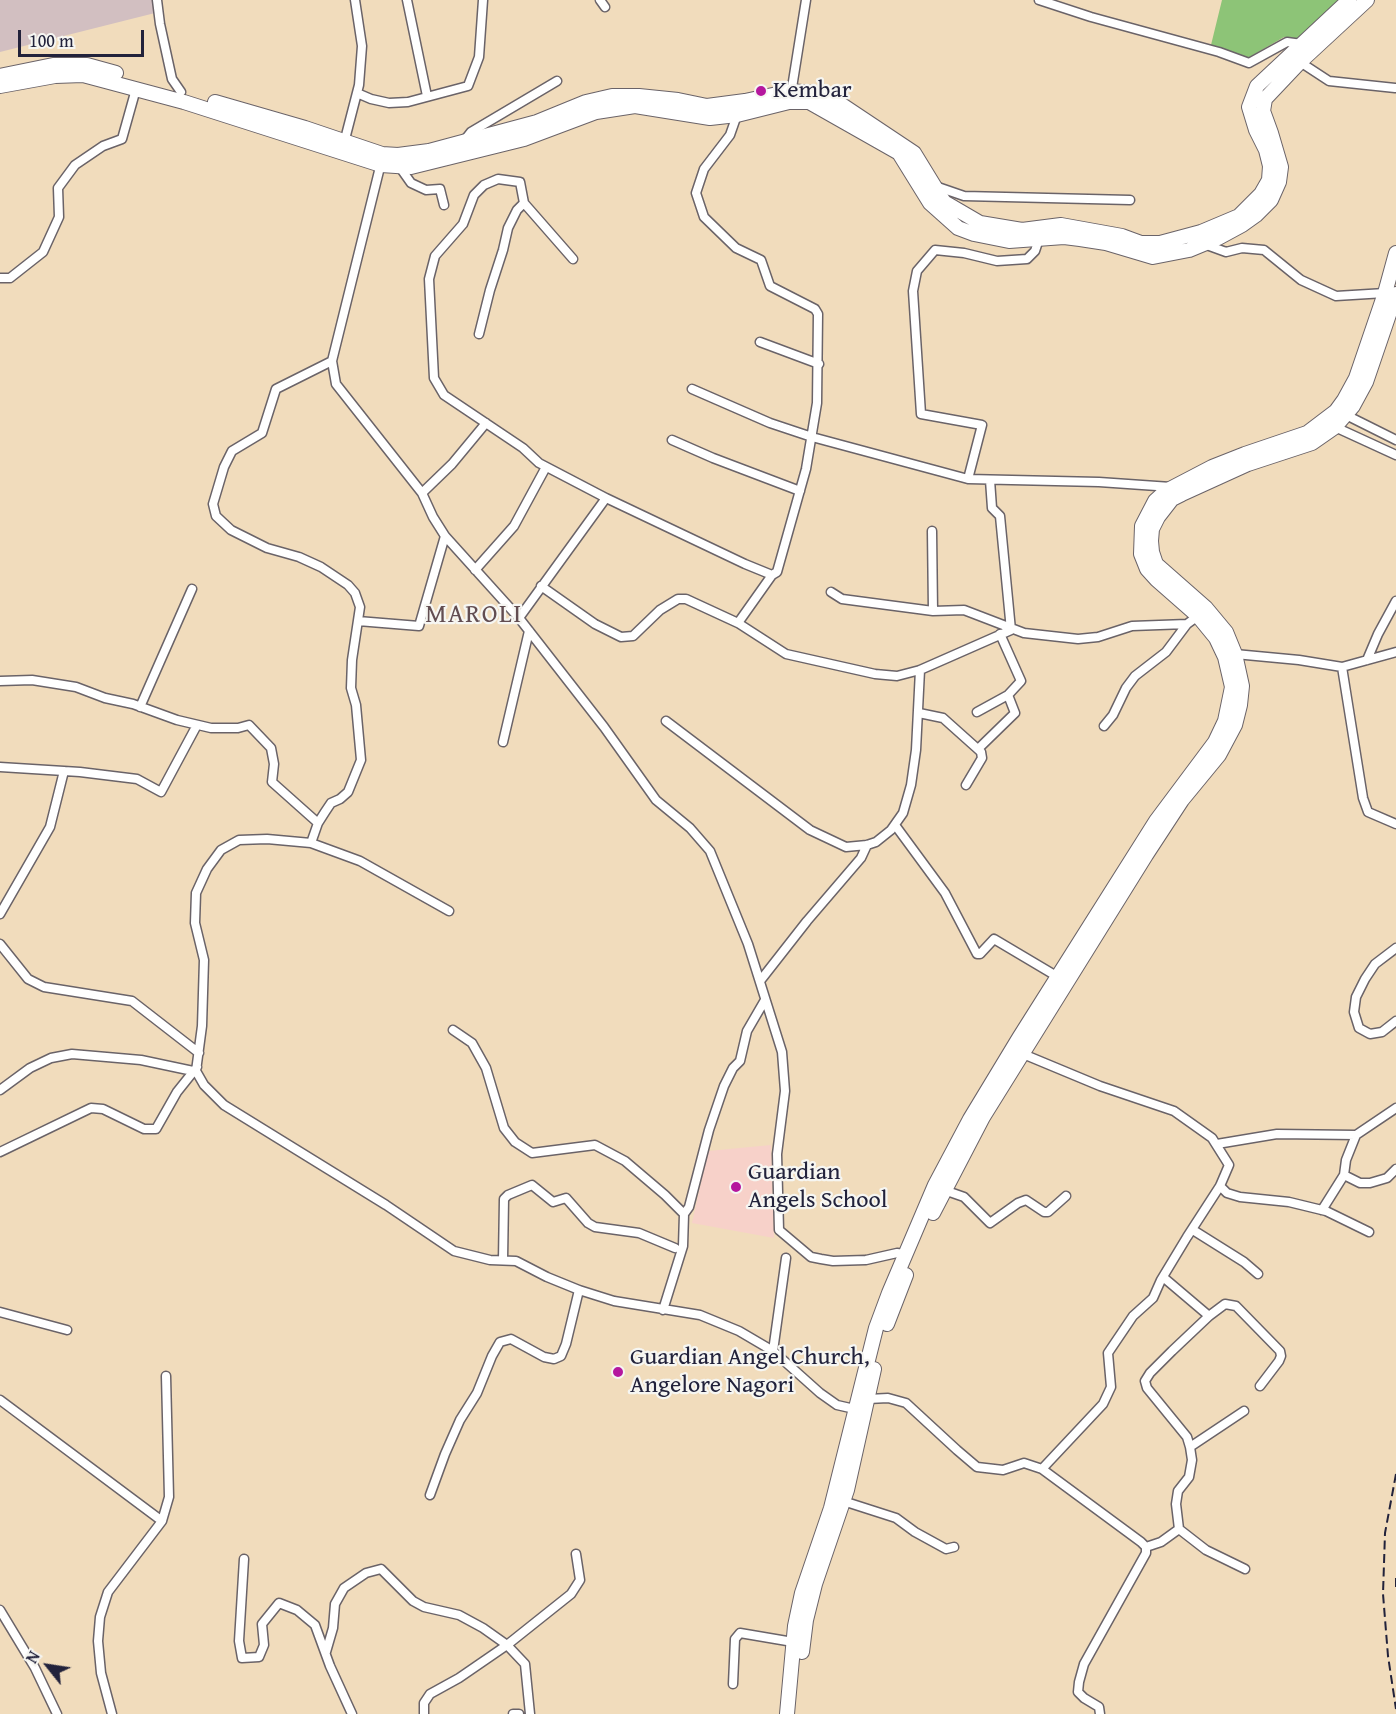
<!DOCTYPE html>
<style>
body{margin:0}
#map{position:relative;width:1396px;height:1714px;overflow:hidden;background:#f1dcbc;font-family:"Gentium Book Plus",serif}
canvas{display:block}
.north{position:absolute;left:18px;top:1636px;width:60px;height:60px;-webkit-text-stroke:4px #f6f6f2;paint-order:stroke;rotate:300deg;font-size:16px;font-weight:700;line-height:24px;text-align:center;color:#22223b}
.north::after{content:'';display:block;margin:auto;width:21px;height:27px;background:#22223b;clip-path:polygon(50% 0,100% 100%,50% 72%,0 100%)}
.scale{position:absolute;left:18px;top:30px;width:126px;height:27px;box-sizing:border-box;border:3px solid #22223b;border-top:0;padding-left:8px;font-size:18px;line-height:21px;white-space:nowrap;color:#22223b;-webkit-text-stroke:4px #f6f6f2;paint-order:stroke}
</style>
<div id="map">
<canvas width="1396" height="1714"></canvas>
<div class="north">N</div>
<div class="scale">100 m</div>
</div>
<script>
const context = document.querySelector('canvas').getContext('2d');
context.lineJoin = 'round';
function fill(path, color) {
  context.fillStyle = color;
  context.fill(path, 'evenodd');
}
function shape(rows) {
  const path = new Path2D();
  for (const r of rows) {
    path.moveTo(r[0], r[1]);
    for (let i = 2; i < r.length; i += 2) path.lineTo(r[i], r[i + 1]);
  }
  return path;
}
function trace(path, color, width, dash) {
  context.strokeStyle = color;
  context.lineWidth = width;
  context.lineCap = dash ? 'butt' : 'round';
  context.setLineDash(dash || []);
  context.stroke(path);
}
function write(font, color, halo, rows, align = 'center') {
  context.font = font + ' "Gentium Book Plus",serif';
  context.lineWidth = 4.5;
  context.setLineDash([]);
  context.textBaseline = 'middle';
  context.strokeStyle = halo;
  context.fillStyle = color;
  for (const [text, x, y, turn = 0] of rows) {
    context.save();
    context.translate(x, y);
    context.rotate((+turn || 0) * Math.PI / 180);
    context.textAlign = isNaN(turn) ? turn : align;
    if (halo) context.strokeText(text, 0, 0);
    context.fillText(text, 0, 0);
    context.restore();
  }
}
const built = shape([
 [771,1145,774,1238,692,1223,708,1151]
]);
const industrial = shape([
 [0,0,153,0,155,13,0,52]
]);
const green = shape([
 [1222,0,1344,0,1300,40,1284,37,1248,58,1211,45]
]);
const minor = shape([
 [157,0,160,24,172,79,181,92],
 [407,0,427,96],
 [600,0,605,7],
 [1039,0,1091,17,1219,52,1249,63,1287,42,1302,44],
 [1300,62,1329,81,1395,88],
 [357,93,371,99,389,103,408,102,468,86,479,57,483,0],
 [791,94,806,0],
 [464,141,471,132,557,81],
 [344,143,359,85,362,46,355,0],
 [381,163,332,361,336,384,422,493,433,517,445,536,519,618,604,727,656,800,690,828,710,851,748,944,782,1052,785,1091,777,1154,779,1230,811,1257,821,1259,833,1261,866,1260,897,1253,905,1254],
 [399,166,411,183,426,190,440,189,444,205],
 [935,186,964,196,1130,200],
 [1204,244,1226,252,1242,248,1264,250,1301,280,1336,296,1385,293],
 [573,259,524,203,520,182,498,179,484,185,474,195,463,224,435,256,429,279,434,378,444,395,523,448,539,463,606,498],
 [0,278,10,278,43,252,59,217,58,188,75,165,103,146,122,139,136,89],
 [479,334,490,290,503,250,508,228,517,210,524,203],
 [760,342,819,364],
 [692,389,770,423,812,437,968,479,1099,482,1171,487],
 [1346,415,1396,440],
 [1335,427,1396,455],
 [672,440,713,458,800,491],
 [968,479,982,425,921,414,913,291,917,271,935,250,964,253,997,261,1027,259,1035,251,1039,239],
 [422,493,452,464,486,423],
 [932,531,933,611],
 [475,570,514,526,546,467],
 [772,575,738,623,786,654,875,674,897,676,920,670,1011,630,1000,516,992,508,990,480],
 [541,586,595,624,621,637,633,636,660,610,678,599,686,599,738,623],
 [831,592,842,599,933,611,964,610,1024,633,1078,639,1098,637,1132,626,1187,624,1198,616],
 [519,618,606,498,745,564,772,575,777,572,806,469,817,403,818,314,815,309,770,286,761,260,736,248,704,217,696,193,704,169,730,135,737,115],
 [358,621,419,626,445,536],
 [1235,654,1299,660,1342,667,1396,652],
 [1367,660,1378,634,1396,601],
 [1342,667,1363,798,1368,812,1396,824],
 [0,681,32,680,76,687,105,698,133,704,177,720,211,728,238,728,249,725,271,748,274,764,272,782,318,823],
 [140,707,192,589],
 [977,712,1008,695],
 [919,713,943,718,981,752,982,758,966,785],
 [666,721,810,830,846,847,867,845,876,842,891,830,903,813,911,785,916,750,920,670],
 [1104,726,1113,715,1126,688,1135,676,1166,652,1187,624],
 [503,742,529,631],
 [978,749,1015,713,1008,695,1021,681,1000,634],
 [0,767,80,772,137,779,161,792,197,725],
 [895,825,945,893,977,954,980,954,994,939,1058,977],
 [311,843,318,823,325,812,331,803,340,799,348,792,361,760,356,705,351,688,352,660,360,607,355,593,348,585,321,567,299,557,267,548,231,530,216,516,213,504,224,467,232,451,262,433,276,389,332,361],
 [449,911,360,861,311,843,267,839,239,840,221,850,207,869,196,893,195,923,204,960,202,1026,196,1071,204,1085,224,1105,386,1205,454,1251,490,1260,516,1261,547,1277,579,1290,614,1301,700,1315,739,1331,773,1351,820,1393,837,1405,859,1410],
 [0,914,50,827,64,771],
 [0,944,28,979,44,987,132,1001,199,1053],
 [1396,948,1375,964,1365,979,1356,997,1354,1012,1359,1028,1370,1034,1382,1032,1396,1021],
 [760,981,807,921,861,858,867,845],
 [453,1030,472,1043,486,1068,504,1128,515,1142,532,1153,595,1145,625,1161,665,1195,684,1214,683,1246,663,1310],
 [1023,1054,1100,1086,1174,1111,1212,1138,1229,1165,1220,1186,1187,1237,1161,1280,1153,1298,1133,1316,1108,1353,1111,1387,1103,1404,1042,1469],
 [0,1090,30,1068,51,1058,72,1054,141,1060,193,1071],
 [1217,1144,1277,1134,1356,1135],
 [0,1152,91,1108,103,1109,144,1129,156,1129,177,1092,197,1067],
 [1344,1175,1346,1160,1356,1135,1396,1108],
 [1220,1186,1227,1193,1240,1197,1289,1202,1326,1211,1369,1232],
 [944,1190,964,1197,990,1223,1018,1203,1026,1200,1044,1212,1048,1212,1066,1196],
 [1322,1210,1344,1175,1360,1183,1370,1183,1387,1178,1396,1169],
 [684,1214,689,1207,709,1130,724,1086,733,1068,740,1061,747,1031,765,1000],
 [1193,1230,1244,1262,1258,1274],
 [503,1260,504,1199,508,1195,532,1185,553,1202,566,1198,588,1223,595,1227,639,1233,675,1248],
 [1163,1277,1209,1316],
 [0,1312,67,1330],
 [773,1351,786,1258],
 [868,1399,888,1398,906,1403,957,1450,977,1467,1003,1470,1024,1463,1042,1469,1141,1542,1146,1547,1146,1553,1084,1664,1079,1682,1078,1692,1084,1698,1099,1707,1100,1714],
 [0,1400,162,1521],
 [1244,1411,1190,1447,1192,1460,1189,1477,1178,1491,1176,1504,1179,1529,1206,1550,1245,1569],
 [1190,1447,1187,1437,1147,1388,1145,1381,1150,1373,1172,1351,1209,1316,1225,1304,1236,1306,1280,1351,1281,1356,1279,1361,1260,1386],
 [430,1495,445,1454,460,1420,477,1393,492,1356,500,1342,511,1339,544,1357,554,1359,561,1356,566,1344,579,1290],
 [843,1501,896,1518,915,1532,946,1549,954,1547],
 [1146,1547,1161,1542,1179,1529],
 [244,1559,239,1641,242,1658,259,1657,264,1645,262,1624,279,1603,297,1610,315,1625,330,1666,352,1714],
 [0,1610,35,1668,57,1714],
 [326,1652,333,1628,335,1604,344,1588,366,1573,381,1569,413,1601,424,1607,459,1615,483,1628,507,1645,525,1664,530,1714],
 [733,1684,735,1639,740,1633,793,1642],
 [112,1714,101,1673,98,1641,100,1617,108,1592,162,1521,169,1497,166,1376],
 [424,1714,424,1703,430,1694,459,1678,507,1645,571,1594,580,1580,576,1554],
 [513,1714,519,1714]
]);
const trunk = shape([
 [0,76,53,65,87,65,116,73],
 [0,86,55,76,83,75,184,102,381,165,411,167,524,139,596,112,635,106,710,118,737,115,789,102,809,102,899,153,930,203,958,228,974,234,1009,241,1064,237,1080,239,1106,243,1153,257,1189,250,1218,238,1242,225,1256,215,1271,200,1279,182,1281,167,1271,133,1263,111,1265,99,1300,62,1367,0],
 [215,102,305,128,382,154,398,155,429,151,537,122,586,102,612,96,639,96,678,100,707,106,745,101,791,91,813,93,839,103,914,153,944,202,980,223,1022,230,1061,225,1122,236,1141,243,1160,243,1201,232,1239,216,1261,194,1269,180,1270,166,1266,150,1256,130,1249,107,1257,86,1349,0],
 [933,1213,983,1117,1146,855,1182,800,1219,755,1235,725,1240,705,1242,686,1235,654,1226,632,1206,608,1156,564,1152,552,1151,541,1152,529,1158,517,1172,499,1182,494,1248,464,1312,443,1335,427,1353,406,1366,382,1396,294],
 [887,1324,906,1275],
 [802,1652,806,1620,815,1584,847,1490,874,1369],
 [787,1714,795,1626,802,1593,831,1508,876,1328,889,1293,935,1185,970,1119,1019,1038,1156,821,1215,742,1225,721,1232,687,1225,657,1216,638,1198,616,1157,580,1147,569,1141,554,1142,526,1155,501,1166,491,1212,467,1245,454,1307,433,1336,411,1344,400,1356,378,1385,293,1396,253]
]);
const rail = shape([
 [1396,1474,1385,1533,1383,1594,1388,1656,1396,1709],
 [1396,1578,1396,1587]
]);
const markers = [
 [761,91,6,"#b5179e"],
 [736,1187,6,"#b5179e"],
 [618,1372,6,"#b5179e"]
];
const poiNames = [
 ["Kembar",773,91],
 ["Guardian",748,1173],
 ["Angels School",748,1201],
 ["Guardian Angel Church,",630,1358],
 ["Angelore Nagori",630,1386]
];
const neighbourhoodNames = [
 ["MAROLI",474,615]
];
fill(built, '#f7d1c9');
fill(industrial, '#d2bfc1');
fill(green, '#8dc477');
trace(minor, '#6a6368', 11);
trace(trunk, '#6a6368', 16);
trace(minor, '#fff', 8);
trace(trunk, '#fff', 14);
trace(rail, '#22223b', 2, [9, 4.5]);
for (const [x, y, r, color] of markers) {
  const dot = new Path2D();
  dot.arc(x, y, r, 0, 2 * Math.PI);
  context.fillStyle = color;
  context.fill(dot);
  trace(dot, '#f6f6f2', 2);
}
write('24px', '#22223b', '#f6f6f2', poiNames, 'left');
context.letterSpacing = '1.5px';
write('26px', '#624d51', '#f6f6f2', neighbourhoodNames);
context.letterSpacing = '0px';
</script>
